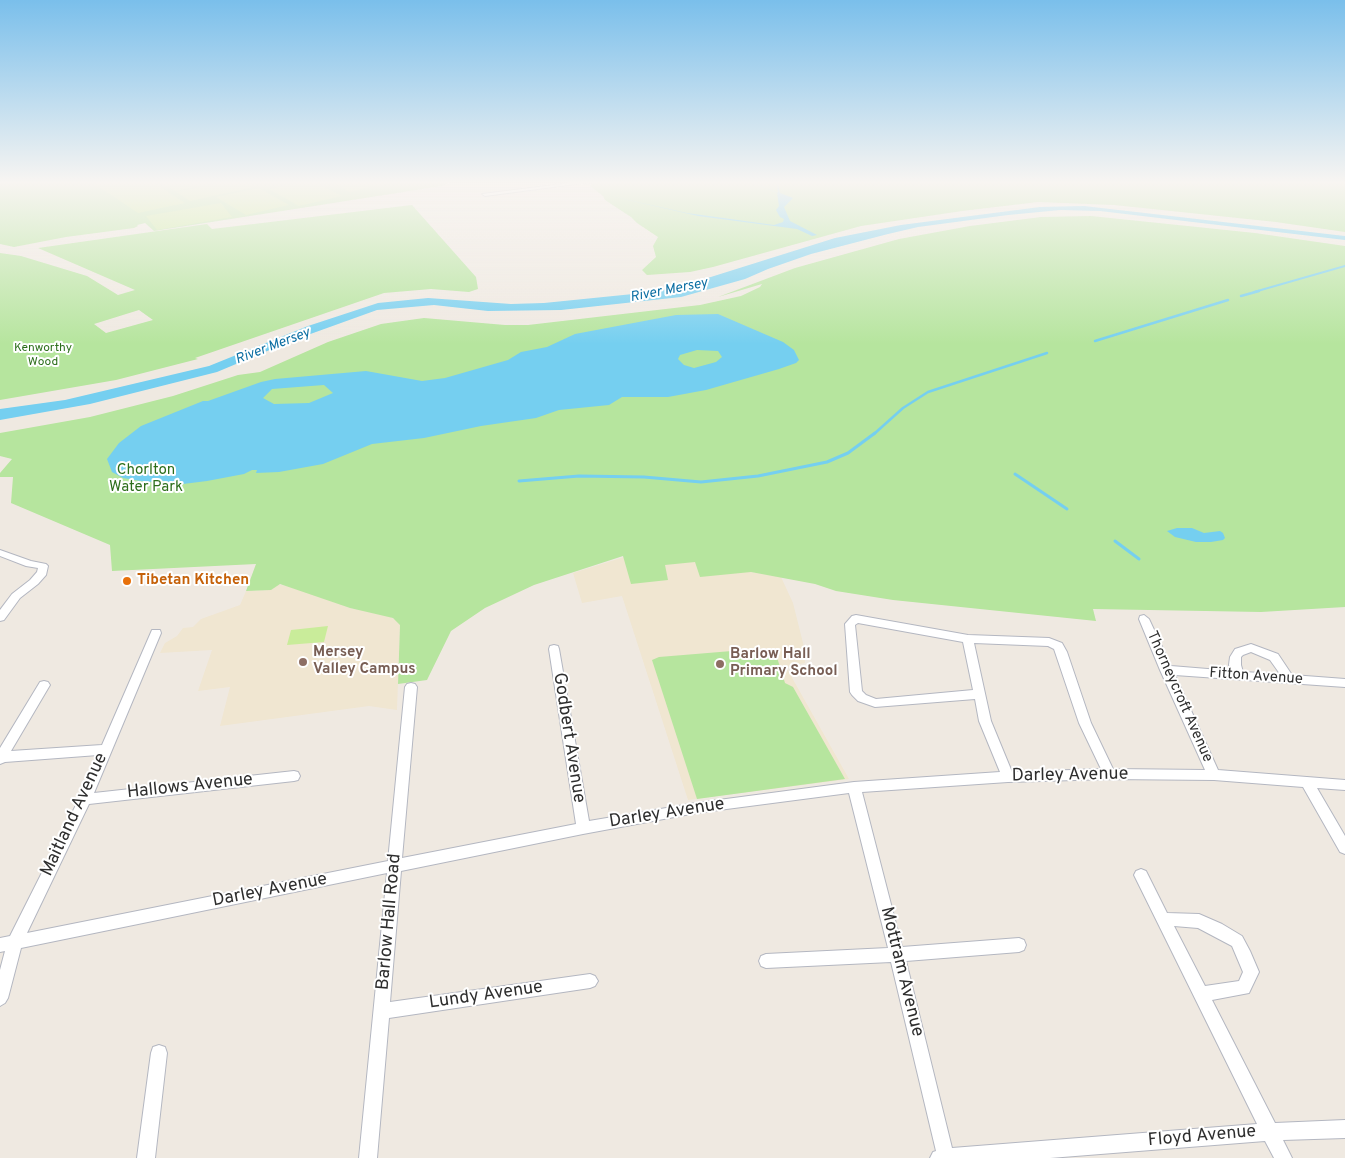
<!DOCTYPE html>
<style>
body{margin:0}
canvas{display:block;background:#efe9e1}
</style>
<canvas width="1345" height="1158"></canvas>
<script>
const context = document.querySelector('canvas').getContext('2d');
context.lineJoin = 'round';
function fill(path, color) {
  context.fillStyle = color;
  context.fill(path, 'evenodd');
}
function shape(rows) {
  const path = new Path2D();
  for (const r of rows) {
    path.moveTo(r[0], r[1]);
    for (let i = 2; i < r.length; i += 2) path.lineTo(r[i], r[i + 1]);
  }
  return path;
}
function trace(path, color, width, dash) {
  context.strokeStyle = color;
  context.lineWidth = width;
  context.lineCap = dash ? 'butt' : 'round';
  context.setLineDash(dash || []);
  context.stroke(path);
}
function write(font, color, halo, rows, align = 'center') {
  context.font = font + ' Overpass,sans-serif';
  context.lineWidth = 4;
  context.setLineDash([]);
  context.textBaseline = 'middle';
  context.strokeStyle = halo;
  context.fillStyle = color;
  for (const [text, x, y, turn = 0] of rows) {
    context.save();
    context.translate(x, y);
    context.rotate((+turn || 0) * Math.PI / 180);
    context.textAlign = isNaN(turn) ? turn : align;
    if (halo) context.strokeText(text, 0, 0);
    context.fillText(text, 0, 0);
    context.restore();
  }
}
const education = shape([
 [704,532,740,572,751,572,781,577,793,603,804,647,805,663,786,667,849,779,688,800,622,596,582,603,573,573],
 [277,584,296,588,350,608,389,616,396,620,400,624,397,710,369,706,220,726,230,687,198,691,212,650,160,653,165,643,177,636,183,628,193,627,201,619,240,605,246,591,271,590]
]);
const green = shape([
 [0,182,451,182,442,186,154,231,145,223,137,225,138,226,134,228,66,237,14,247,0,244],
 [592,182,1345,182,1345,232,1276,222,1114,205,1038,202,962,211,861,226,713,267,690,272,647,275,642,270,656,257,653,246,658,237,637,223,631,217,605,200,603,196,590,186],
 [412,205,476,277,478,289,469,292,431,289,384,293,195,358,198,359,116,380,0,400,0,253,21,256,87,276,118,295,135,290,38,248,207,224,212,229],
 [139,310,153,320,106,333,94,324],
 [1091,216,1255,233,1345,246,1345,607,1261,612,1093,609,1096,621,893,600,836,591,815,584,751,572,700,577,695,562,665,565,668,580,631,584,623,556,534,585,485,608,451,631,427,680,398,684,400,625,393,618,350,608,280,584,271,590,246,591,256,564,112,571,110,545,11,503,13,477,0,477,0,473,12,459,0,456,0,433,90,417,173,396,238,375,260,372,328,342,381,324,424,318,505,325,528,325,700,305,741,296,760,287,762,284,718,297,795,268,899,239,970,226,1041,217],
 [744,650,746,655,775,651,785,683,793,687,845,779,697,799,652,660,659,657]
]);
const pitch = shape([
 [92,182,154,182,158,185,147,188,159,186,185,203,138,213],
 [160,182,220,182,175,191],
 [224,182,246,182,255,187,190,201,176,192],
 [301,182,314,182,342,196,299,206,269,189],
 [333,182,393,182,349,192],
 [259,188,289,205,246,215,216,197],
 [221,203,232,217,157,230,146,216],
 [328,626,324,642,287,645,291,630]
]);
const water = shape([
 [751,182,778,193,777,182,780,193,793,198,784,207,790,221,817,235,812,236,797,229,698,216,606,195,687,213,774,225,783,222,784,219,780,217,776,210,779,206,777,193],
 [1084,206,1336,235,1345,236,1345,240,1100,211,1060,210,1008,215,918,227,888,234,811,254,768,269,745,279,681,297,561,310,488,311,434,305,377,310,291,341,217,372,90,404,0,420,0,409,65,400,209,366,308,326,378,303,428,298,511,304,544,303,643,293,679,287,835,238,901,225,1040,207],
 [718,314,783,342,794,350,799,360,796,363,779,369,706,390,668,397,622,397,609,405,559,410,536,418,481,426,424,438,372,444,323,464,279,472,256,473,257,470,252,470,244,474,207,481,167,486,166,481,147,482,123,478,112,472,107,459,119,443,141,426,203,401,208,401,261,382,275,379,366,371,422,381,445,378,508,360,521,352,547,347,575,334,676,315],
 [697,350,718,351,722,357,716,362,694,368,684,365,678,359,680,355],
 [324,385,333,393,309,403,274,404,263,398,272,389],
 [1177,528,1192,528,1204,533,1220,531,1223,533,1225,538,1223,540,1211,542,1196,542,1175,537,1167,531]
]);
const streamFar2 = shape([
 [1254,292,1345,266]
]);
const streamFar1 = shape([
 [1241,296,1259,291],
 [1095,341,1228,300],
 [874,434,903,408,928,392,1047,353]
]);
const stream = shape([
 [1015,474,1067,509],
 [519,481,579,476,644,477,701,482,758,476,827,462,848,453,875,433],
 [1115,541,1139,559]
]);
const minor = shape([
 [578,182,591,182,485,196,482,194,578,182],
 [0,550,31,561,46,564,48,566,46,575,38,584,20,598,4,620,0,621,0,610,12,594,30,580,37,572,38,568,26,566,0,556,0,550],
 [856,615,968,635,1049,638,1062,643,1067,652,1091,723,1113,769,1205,770,1160,670,1139,619,1140,616,1144,615,1149,619,1171,666,1232,671,1229,665,1230,657,1235,649,1251,644,1278,654,1292,675,1345,679,1345,687,1175,675,1218,770,1345,780,1345,790,1317,788,1345,836,1345,854,1340,852,1303,787,1214,780,1109,779,1008,782,862,792,902,947,1019,938,1024,940,1026,945,1024,950,1019,952,906,961,952,1148,1257,1124,1134,875,1136,871,1141,869,1146,871,1167,913,1199,914,1222,924,1242,936,1250,951,1259,972,1249,993,1212,1000,1275,1123,1345,1120,1345,1138,1283,1140,1292,1158,1274,1158,1265,1141,1050,1158,930,1158,933,1152,936,1151,891,962,766,968,761,966,759,961,761,956,766,954,888,948,849,793,696,813,583,834,401,871,390,1002,590,974,595,976,598,981,595,986,590,988,389,1018,377,1158,359,1158,387,873,21,948,8,998,5,1003,0,1006,0,970,5,951,0,952,0,938,10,936,79,799,98,755,5,762,0,764,0,748,40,682,44,681,48,682,50,685,11,751,102,745,152,630,160,630,161,633,94,793,294,771,298,772,300,776,298,780,294,781,89,804,27,933,388,861,405,687,407,684,411,683,415,684,417,687,402,858,576,824,549,649,550,646,554,645,558,646,559,649,589,821,696,803,854,782,1000,772,979,721,975,699,875,707,858,701,852,695,850,692,845,624,852,616,856,615],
 [858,623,963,642,973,690,876,699,866,695,862,691,855,625,858,623],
 [974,643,1048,646,1054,649,1079,723,1101,769,1012,772,991,721,974,643],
 [1251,652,1270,660,1280,674,1243,672,1241,665,1241,657,1243,655,1251,652],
 [1174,926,1198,928,1232,946,1243,972,1239,981,1205,986,1174,926],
 [159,1045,165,1047,167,1053,155,1158,137,1158,151,1053,153,1047,159,1045]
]);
const markers = [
 [127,581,5,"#e8710a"],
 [303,662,5,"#8d6e63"],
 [720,664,5,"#8d6e63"]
];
const farParknames = [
 ["Kenworthy",43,349],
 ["Wood",43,363]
];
const farWaternames = [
 ["River Mersey",669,291,-11],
 ["River Mersey",273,347,-21]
];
const parkNames = [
 ["Chorlton",146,471],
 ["Water Park",146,488]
];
const foodNames = [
 ["Tibetan Kitchen",137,581]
];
const educationNames = [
 ["Mersey",313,653],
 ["Valley Campus",313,670],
 ["Barlow Hall",730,655],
 ["Primary School",730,672]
];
const streetNames = [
 ["Fitton Avenue",1256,677,4],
 ["Thorneycroft Avenue",1179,697,66]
];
const nearStreetnames = [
 ["Godbert Avenue",568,738,81],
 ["Darley Avenue",1070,776,-1],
 ["Hallows Avenue",190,787,-6],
 ["Darley Avenue",667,814,-9],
 ["Maitland Avenue",75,815,-65],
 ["Darley Avenue",270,891,-11],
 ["Barlow Hall Road",390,922,-85],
 ["Mottram Avenue",901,972,76],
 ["Lundy Avenue",486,996,-8],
 ["Floyd Avenue",1202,1137,-5]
];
fill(education, '#f0e6d1');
fill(green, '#b6e59e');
fill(pitch, '#c9ec9a');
fill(water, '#75cff0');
trace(streamFar2, '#75cff0', 2);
trace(streamFar1, '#75cff0', 2.5);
trace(stream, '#75cff0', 3);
trace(minor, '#b4b7c1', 2);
fill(minor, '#fff');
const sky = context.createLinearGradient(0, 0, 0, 344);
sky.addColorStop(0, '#7abfeb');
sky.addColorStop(0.53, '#f8f5f2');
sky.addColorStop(1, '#f8f5f200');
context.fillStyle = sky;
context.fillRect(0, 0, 1345, 344);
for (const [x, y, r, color] of markers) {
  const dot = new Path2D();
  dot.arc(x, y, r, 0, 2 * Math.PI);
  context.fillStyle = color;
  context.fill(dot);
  trace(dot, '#fff', 2);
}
write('12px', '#2c6e1b', '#fff', farParknames);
write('italic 14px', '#0d6fa3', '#fff', farWaternames);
write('15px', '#2c6e1b', '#fff', parkNames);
write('bold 15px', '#c56008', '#fff', foodNames, 'left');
write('bold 15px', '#785e54', '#fff', educationNames, 'left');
write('15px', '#2e2e2e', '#fff', streetNames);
write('18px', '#2e2e2e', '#fff', nearStreetnames);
</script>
